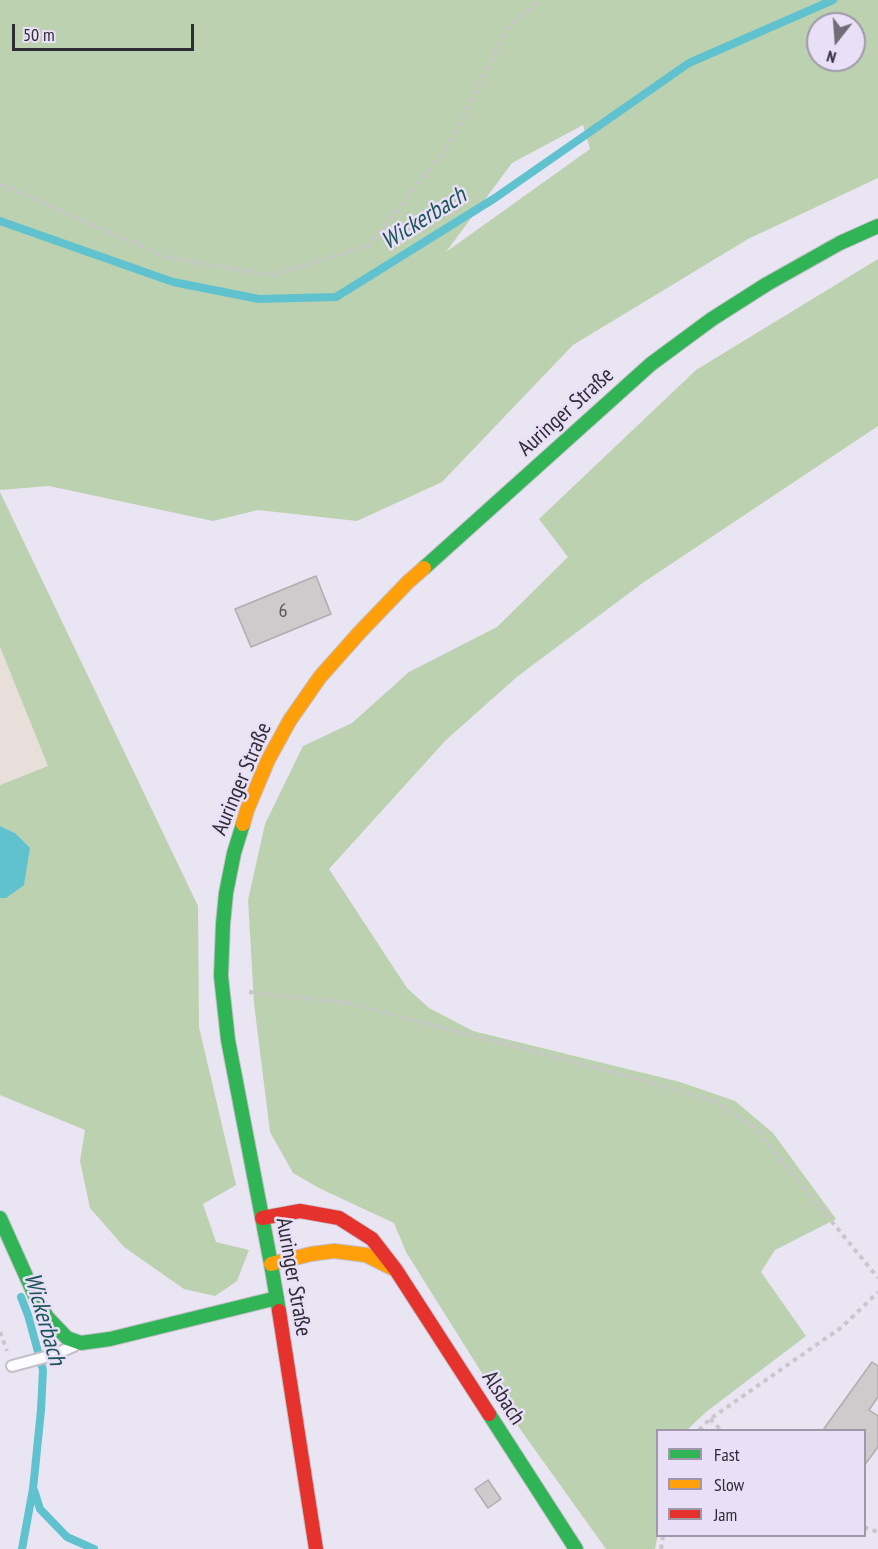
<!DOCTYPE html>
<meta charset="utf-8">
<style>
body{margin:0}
#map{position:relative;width:878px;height:1549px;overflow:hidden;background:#eae5f2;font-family:"PT Sans Narrow",sans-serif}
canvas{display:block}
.legend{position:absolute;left:656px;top:1429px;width:210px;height:108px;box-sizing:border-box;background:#e9e0f7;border:2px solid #9f98a9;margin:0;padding:8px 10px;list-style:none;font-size:18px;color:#2f2c34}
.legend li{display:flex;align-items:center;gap:12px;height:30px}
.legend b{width:30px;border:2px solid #9f98a9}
.north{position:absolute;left:806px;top:12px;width:60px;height:60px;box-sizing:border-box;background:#e9e0f7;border:2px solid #9f98a9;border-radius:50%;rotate:197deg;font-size:16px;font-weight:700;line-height:24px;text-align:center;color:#2f2c34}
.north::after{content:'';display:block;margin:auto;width:21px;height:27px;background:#706d76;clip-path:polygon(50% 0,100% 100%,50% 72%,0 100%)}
.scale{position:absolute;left:12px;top:24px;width:182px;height:27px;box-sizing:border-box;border:3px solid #2f2c34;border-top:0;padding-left:8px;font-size:18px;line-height:21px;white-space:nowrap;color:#2f2c34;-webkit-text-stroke:4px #e9e0f7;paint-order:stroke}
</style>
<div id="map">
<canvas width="878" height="1549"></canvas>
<ul class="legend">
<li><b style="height:8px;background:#30b455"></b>Fast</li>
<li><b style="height:8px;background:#ff9f0a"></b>Slow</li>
<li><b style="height:8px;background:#e5322d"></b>Jam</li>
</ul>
<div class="north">N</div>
<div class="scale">50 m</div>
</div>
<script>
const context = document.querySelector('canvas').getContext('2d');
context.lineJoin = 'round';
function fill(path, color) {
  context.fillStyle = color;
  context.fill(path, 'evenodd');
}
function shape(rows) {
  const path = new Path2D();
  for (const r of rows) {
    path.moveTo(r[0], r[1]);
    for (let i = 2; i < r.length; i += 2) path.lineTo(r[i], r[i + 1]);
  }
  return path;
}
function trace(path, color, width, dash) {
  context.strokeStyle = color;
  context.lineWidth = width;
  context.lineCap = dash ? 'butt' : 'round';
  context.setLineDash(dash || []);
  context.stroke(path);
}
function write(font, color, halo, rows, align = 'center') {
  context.font = font + ' "PT Sans Narrow",sans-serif';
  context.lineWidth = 5;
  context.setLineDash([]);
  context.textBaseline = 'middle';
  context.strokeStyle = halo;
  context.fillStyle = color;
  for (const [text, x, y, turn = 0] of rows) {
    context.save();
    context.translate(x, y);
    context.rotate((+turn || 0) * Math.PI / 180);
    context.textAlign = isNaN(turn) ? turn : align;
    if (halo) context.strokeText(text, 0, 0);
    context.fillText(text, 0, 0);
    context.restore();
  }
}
const industrial = shape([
 [0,647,48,766,0,785]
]);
const green = shape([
 [0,0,878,0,878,178,748,239,573,345,442,482,357,521,258,510,213,521,49,486,0,490],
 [818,24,854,24,854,60,818,60],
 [583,125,590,149,446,252,512,163],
 [878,259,878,426,644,582,518,676,446,740,329,869,407,988,429,1008,473,1031,680,1082,735,1101,773,1133,836,1219,775,1250,761,1272,806,1336,706,1412,687,1430,658,1430,658,1534,655,1549,606,1549,495,1394,406,1252,394,1223,321,1189,293,1173,270,1132,254,1003,248,900,265,824,303,746,352,723,409,672,497,627,568,557,539,519,696,370],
 [0,492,198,906,199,1027,236,1185,203,1204,216,1242,249,1250,237,1281,215,1296,184,1289,124,1247,90,1208,80,1161,85,1130,0,1095,0,898,6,898,15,833,0,826,0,785,48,766,0,647]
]);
const water = shape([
 [0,826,15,833,30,848,24,885,6,898,0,898]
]);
const stream = shape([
 [0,221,173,282,259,299,336,297,495,198,689,63,833,0],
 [21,1297,28,1315,43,1370,41,1410,33,1489,22,1549],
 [34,1490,40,1509,67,1537,94,1549]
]);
const building = shape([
 [316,576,331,614,251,647,235,609,316,576],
 [872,1362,878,1366,878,1397,869,1410,878,1416,878,1447,864,1466,864,1430,823,1430,872,1362],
 [488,1480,501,1499,488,1508,475,1489,488,1480]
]);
const path = shape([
 [0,184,168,258,272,275,368,246,448,147,507,28,540,0],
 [249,992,349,1003,657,1084,714,1101,756,1129,878,1278],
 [0,1332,7,1351],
 [710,1419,721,1430],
 [699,1430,710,1419,842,1327,878,1292],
 [864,1527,878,1532],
 [661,1549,663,1536]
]);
const lane = shape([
 [12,1366,53,1355,74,1346]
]);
const fast = shape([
 [424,568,651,364,712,319,767,284,840,243,878,226],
 [243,824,234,853,226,893,223,924,221,976,228,1040,271,1264,279,1311],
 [0,1218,35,1296,47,1317,67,1338,81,1343,110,1339,277,1298],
 [489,1414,576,1549]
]);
const slow = shape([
 [243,824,247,810,268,760,290,720,320,677,360,632,408,582,424,568],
 [271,1264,311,1254,334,1251,366,1255,394,1269]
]);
const jam = shape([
 [262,1218,300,1211,339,1218,372,1239,396,1270,489,1414],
 [279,1311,316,1549]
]);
const numberNames = [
 ["6",283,611]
];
const streetNames = [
 ["Auringer Straße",566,412,-42],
 ["Auringer Straße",242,779,-67],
 ["Auringer Straße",293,1277,80],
 ["Alsbach",503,1398,57]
];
const waterNames = [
 ["Wickerbach",424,219,-32],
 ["Wickerbach",44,1319,74]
];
fill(industrial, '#e8deda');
fill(green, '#bcd1b0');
fill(water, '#5fc2ce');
trace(stream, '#5fc2ce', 8);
fill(building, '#cfcacc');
trace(building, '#b1acae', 1.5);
trace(lane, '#c4c0ca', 14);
trace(fast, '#c4c0ca', 16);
trace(slow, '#c4c0ca', 16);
trace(jam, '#c4c0ca', 16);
trace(path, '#cac7cc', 4, [4.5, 4.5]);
trace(lane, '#fcfbfd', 10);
trace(fast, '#30b455', 14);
trace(slow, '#ff9f0a', 14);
trace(jam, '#e5322d', 14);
write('20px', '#57545a', null, numberNames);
write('22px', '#2f2c34', '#e9e0f7', streetNames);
write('italic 24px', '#1d5559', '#e9e0f7', waterNames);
</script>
